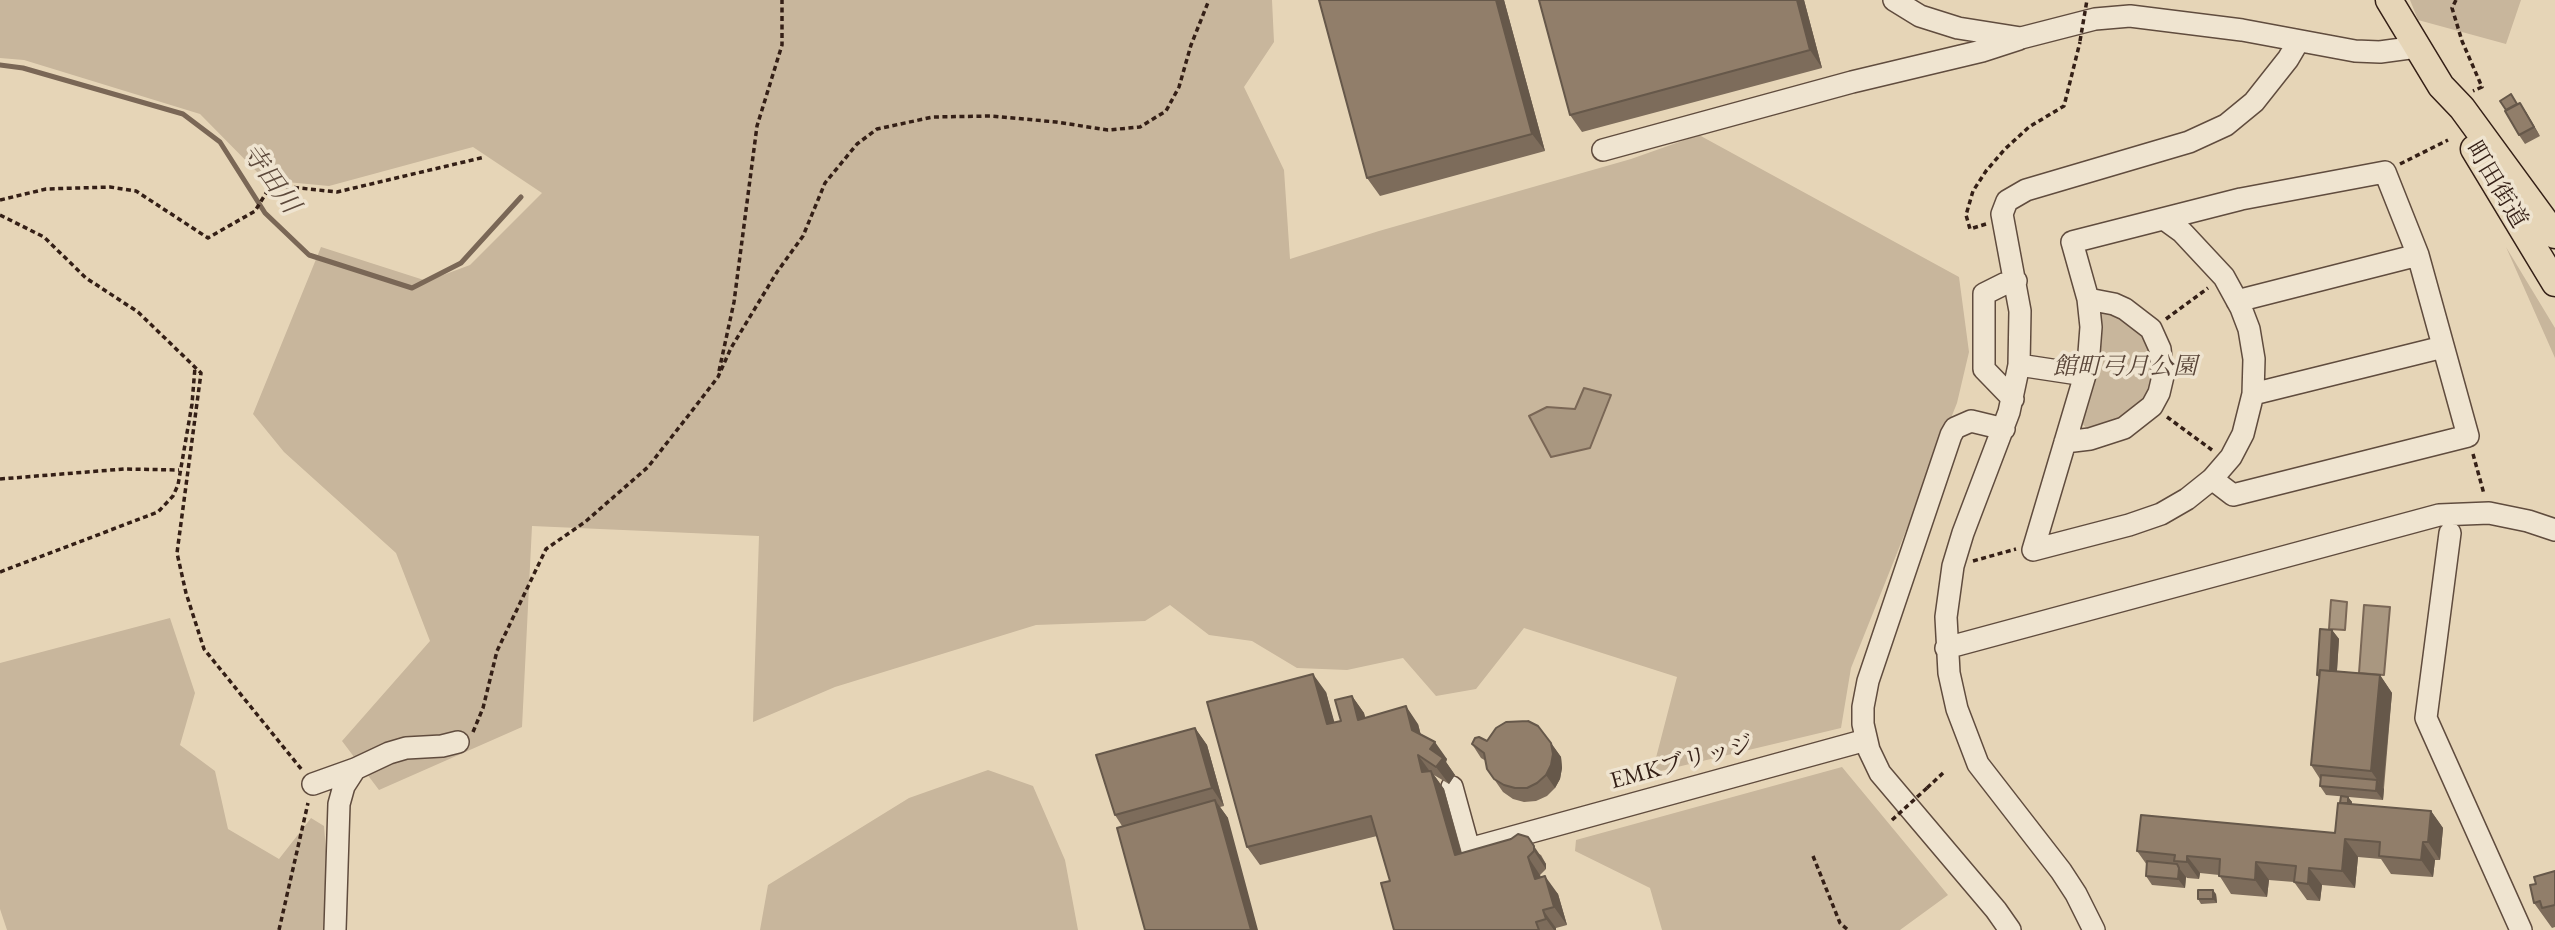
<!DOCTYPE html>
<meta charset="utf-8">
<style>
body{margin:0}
canvas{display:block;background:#e6d5b7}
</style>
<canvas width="2555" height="930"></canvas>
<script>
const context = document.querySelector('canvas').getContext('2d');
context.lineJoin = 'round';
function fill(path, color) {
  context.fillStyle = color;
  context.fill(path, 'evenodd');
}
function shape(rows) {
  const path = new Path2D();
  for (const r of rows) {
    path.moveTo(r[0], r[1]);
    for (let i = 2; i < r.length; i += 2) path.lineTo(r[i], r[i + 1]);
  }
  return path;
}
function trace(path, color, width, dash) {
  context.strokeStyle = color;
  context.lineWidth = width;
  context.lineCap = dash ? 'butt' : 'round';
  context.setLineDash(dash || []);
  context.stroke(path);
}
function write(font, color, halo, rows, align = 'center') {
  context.font = font + ' "EB Garamond","Noto Serif JP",serif';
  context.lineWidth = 7;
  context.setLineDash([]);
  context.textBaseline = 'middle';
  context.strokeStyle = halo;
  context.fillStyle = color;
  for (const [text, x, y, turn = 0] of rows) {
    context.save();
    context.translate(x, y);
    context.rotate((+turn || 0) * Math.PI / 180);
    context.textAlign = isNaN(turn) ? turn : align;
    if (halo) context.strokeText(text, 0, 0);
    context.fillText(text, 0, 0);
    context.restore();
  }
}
const green = shape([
 [0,0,1272,0,1274,42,1244,87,1284,170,1290,259,1379,231,1631,159,1699,135,1959,277,1969,352,1957,403,1851,668,1841,728,1652,773,1677,677,1524,628,1476,689,1436,696,1403,658,1347,670,1297,668,1252,641,1209,635,1170,605,1145,621,1036,625,835,687,753,722,759,536,532,526,522,727,379,790,342,741,430,641,396,553,284,452,253,414,321,247,427,281,470,265,542,193,473,147,329,186,265,180,200,114,24,60,0,58],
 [2410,0,2521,0,2506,44,2418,20],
 [2506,247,2555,328,2555,358],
 [2108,307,2145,332,2156,373,2144,401,2120,424,2090,432,2080,421,2098,315],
 [170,618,195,693,180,745,215,771,228,829,279,859,311,818,324,826,328,875,324,930,7,930,0,909,0,663],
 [1842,767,1948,895,1900,930,1662,930,1650,888,1575,851,1576,840],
 [988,770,1033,786,1065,860,1078,930,760,930,768,885,909,798]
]);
const water = shape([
 [1584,388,1611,395,1590,448,1551,457,1529,416,1547,407,1575,409,1584,388],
 [2331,600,2347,602,2345,630,2329,629,2331,600],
 [2364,605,2390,607,2384,675,2359,673,2364,605]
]);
const stream = shape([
 [0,65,23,68,183,114,220,142,265,213,309,255,412,288,461,263,521,197]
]);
const path = shape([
 [2456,0,2452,8,2462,41,2482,87,2473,91],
 [2400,164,2448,140],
 [0,200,46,189,110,187,136,191,208,238,255,211,271,185,337,192,485,157],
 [0,215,44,237,86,278,138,312,201,373,177,553,186,593,204,649,302,770],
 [1986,224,1970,229,1966,215,1973,191,1986,171,2005,149,2029,127,2064,106,2080,42],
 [2166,319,2208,288],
 [719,371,734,302,757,126,782,45,782,0],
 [2167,417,2212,450],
 [2473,454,2484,494],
 [0,479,124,469,179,470],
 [1973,561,2016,549],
 [0,572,158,512,173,496,178,485,192,404,195,367],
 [473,732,483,708,497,651,546,549,585,522,648,467,688,416,718,377,731,348,777,272,803,236,825,183,857,144,877,129,933,117,991,116,1056,122,1108,130,1140,127,1166,111,1179,87,1191,45,1209,0],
 [1927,788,1943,773],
 [1813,856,1840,923,1848,930],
 [279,930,308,803]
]);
const minor = shape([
 [1894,0,1920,16,1958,28,2021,38,2095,19,2130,16,2242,30,2355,51,2380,52,2417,47],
 [1603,150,1852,82,1982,51,2019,39],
 [2164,219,2182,232,2224,277,2241,308,2249,329,2254,359,2253,394,2243,434,2231,457,2212,479,2187,499,2161,514,2129,525,2033,550,2085,375,2089,353,2091,327,2088,299,2072,242,2241,199,2385,172,2418,255,2468,436,2233,495,2212,479],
 [2237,301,2418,255],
 [2019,365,2085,375],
 [2253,394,2443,347],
 [2013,399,1984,369,1984,294,2004,284,2016,281],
 [2004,429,1971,421,1955,428,1951,435,1868,681,1863,707,1863,724,1869,750,1880,773,1996,910,2010,930],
 [2065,442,2090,439,2124,428,2152,406,2159,393,2163,376,2160,349,2151,329,2125,309,2114,304,2088,299],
 [2450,533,2426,718,2521,930],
 [1946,648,2439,515,2489,513,2528,521,2555,530],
 [313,784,355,769],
 [1452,787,1469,849,1866,740],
 [335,930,339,804,344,786,355,769,389,753,406,748,442,746,458,742],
 [2094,930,2076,894,2061,871,1978,764,1957,709,1949,673,1946,617,1953,566,1963,533,2009,412,2019,365,2020,311,2002,214,2007,201,2026,190,2189,142,2226,125,2254,102,2288,59,2298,42]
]);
const major = shape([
 [2389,0,2441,86,2462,108,2555,235],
 [2474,149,2555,283]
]);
const pathBridge = shape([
 [2080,41,2087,0],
 [1892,820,1927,788]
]);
const wall = shape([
 [1504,0,1545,151,1380,196,1367,178],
 [1539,0,1804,0,1822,68,1582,132,1570,115],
 [2517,104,2526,112,2540,136,2525,144,2519,135],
 [2332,630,2339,639,2337,671,2380,675,2392,693,2383,800,2326,795,2320,786,2320,779,2311,765,2319,678,2317,675],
 [1326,692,1334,723,1341,721,1352,696,1364,713,1365,718,1418,724,1421,735,1447,759,1446,762,1455,775,1449,784,1434,775,1444,789,1462,853,1511,839,1541,855,1546,864,1546,869,1540,875,1541,878,1558,894,1567,925,1556,928,1556,930,1394,930,1390,881,1377,836,1260,865,1247,847],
 [1195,728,1207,745,1224,806,1220,807,1228,818,1122,826,1115,815],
 [1487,741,1551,743,1561,757,1562,768,1560,779,1555,788,1547,796,1536,801,1524,802,1513,799,1503,792,1487,769,1486,761,1481,758,1472,744],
 [2348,797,2352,802,2352,804,2431,811,2443,828,2440,860,2435,860,2433,877,2391,874,2381,859,2358,857,2355,888,2322,885,2320,901,2307,900,2294,882,2269,880,2267,897,2231,894,2219,875,2200,873,2199,879,2187,878,2186,877,2185,888,2152,885,2146,876,2147,865,2137,851,2335,833,2340,803],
 [2555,871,2555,927,2552,928,2534,903],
 [2216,894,2217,903,2201,904,2198,899]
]);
const shadedWall = shape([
 [1496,0,1504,0,1545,151,1532,134],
 [1797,0,1804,0,1822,68,1810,50],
 [2520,103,2526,112,2540,136,2534,127],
 [2332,630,2339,639,2336,685,2330,676],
 [1313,674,1326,692,1340,742,1327,724],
 [2380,675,2392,693,2383,788,2371,771],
 [1352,696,1364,713,1371,738,1358,720],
 [1406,706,1418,724,1424,748,1412,730],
 [1195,728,1207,745,1224,806,1212,788],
 [1435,742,1447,759,1446,762,1455,775,1449,784,1436,767,1430,749],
 [1551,743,1561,757,1562,768,1560,779,1555,788,1546,775],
 [1418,755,1431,773,1422,772],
 [1431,771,1444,789,1467,873,1455,855],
 [2377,780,2384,789,2383,800,2376,791],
 [2348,797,2352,802,2348,839,2345,839,2358,857,2355,888,2342,871],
 [1215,800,1228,818,1258,930,1251,930],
 [2431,811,2443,828,2440,860,2428,842],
 [1528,837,1546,864,1546,869,1534,851],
 [2423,842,2435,860,2433,877,2421,860],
 [2187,856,2200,873,2199,879,2187,862],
 [1528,857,1540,875,1547,897,1535,879],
 [2256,862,2269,880,2267,897,2255,880],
 [2179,868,2186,877,2185,888,2178,879],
 [2309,868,2322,885,2320,901,2308,884],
 [1545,876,1558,894,1567,925,1554,907],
 [2213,890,2216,894,2217,903,2213,899],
 [1543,910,1556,928,1556,930,1554,930,1546,919]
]);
const building = shape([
 [1319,0,1496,0,1532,134,1367,178,1319,0],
 [1539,0,1797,0,1810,50,1570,115,1539,0],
 [2511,94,2517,104,2506,110,2500,101,2511,94],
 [2520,103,2534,127,2519,135,2505,111,2520,103],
 [2320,629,2332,630,2330,671,2320,670,2319,675,2317,675,2320,629],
 [2320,670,2380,675,2371,771,2311,765,2320,670],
 [1313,674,1327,724,1341,721,1335,700,1352,696,1358,720,1406,706,1412,730,1435,742,1430,749,1443,758,1436,767,1418,755,1422,772,1431,771,1455,855,1511,839,1518,834,1528,837,1534,846,1534,851,1528,857,1535,879,1545,876,1554,907,1543,910,1546,919,1536,922,1539,930,1394,930,1381,883,1390,881,1371,816,1247,847,1207,702,1313,674],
 [1528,721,1538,726,1551,743,1553,754,1551,765,1546,775,1537,783,1527,788,1515,788,1504,785,1494,779,1487,769,1484,753,1472,744,1475,738,1479,737,1487,741,1496,728,1506,722,1528,721],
 [1195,728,1212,788,1115,815,1096,755,1195,728],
 [2321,775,2377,780,2376,791,2320,786,2321,775],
 [2341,796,2348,797,2348,803,2340,803,2341,796],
 [1215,800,1251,930,1145,930,1117,828,1215,800],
 [2338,803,2431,811,2428,842,2423,842,2421,860,2379,856,2380,842,2345,839,2342,871,2309,868,2308,884,2294,882,2296,866,2256,862,2255,880,2219,876,2220,859,2187,856,2187,862,2174,861,2175,855,2137,851,2141,815,2335,833,2338,803],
 [2147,861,2177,864,2179,868,2178,879,2146,876,2147,861],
 [2555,871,2555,905,2542,908,2540,901,2534,903,2530,885,2536,884,2534,877,2555,871],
 [2198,890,2213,890,2213,899,2198,899,2198,890]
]);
const streetNames = [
 ["町田街道",2496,185,59],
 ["EMKブリッジ",1682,763,-15]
];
const parkNames = [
 ["館町弓月公園",2125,367]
];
const waterNames = [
 ["寺田川",270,179,54]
];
fill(green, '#c8b69c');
fill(water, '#a99780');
trace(water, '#7a6756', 2);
trace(stream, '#7a6756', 5);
trace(minor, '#604c3e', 24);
trace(major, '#341f16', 29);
trace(path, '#341f16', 3.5, [5, 3.5]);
trace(minor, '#efe4d0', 21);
trace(major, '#e6d5b7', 26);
trace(pathBridge, '#341f16', 3.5, [5, 3.5]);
fill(wall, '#7d6c5b');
fill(shadedWall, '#66584a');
fill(building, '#917e6a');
trace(building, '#66584a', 2);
write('24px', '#341f16', '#efe4d0', streetNames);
write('italic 24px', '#594538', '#efe4d0', parkNames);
write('italic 26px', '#5d493b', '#efe4d0', waterNames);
</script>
